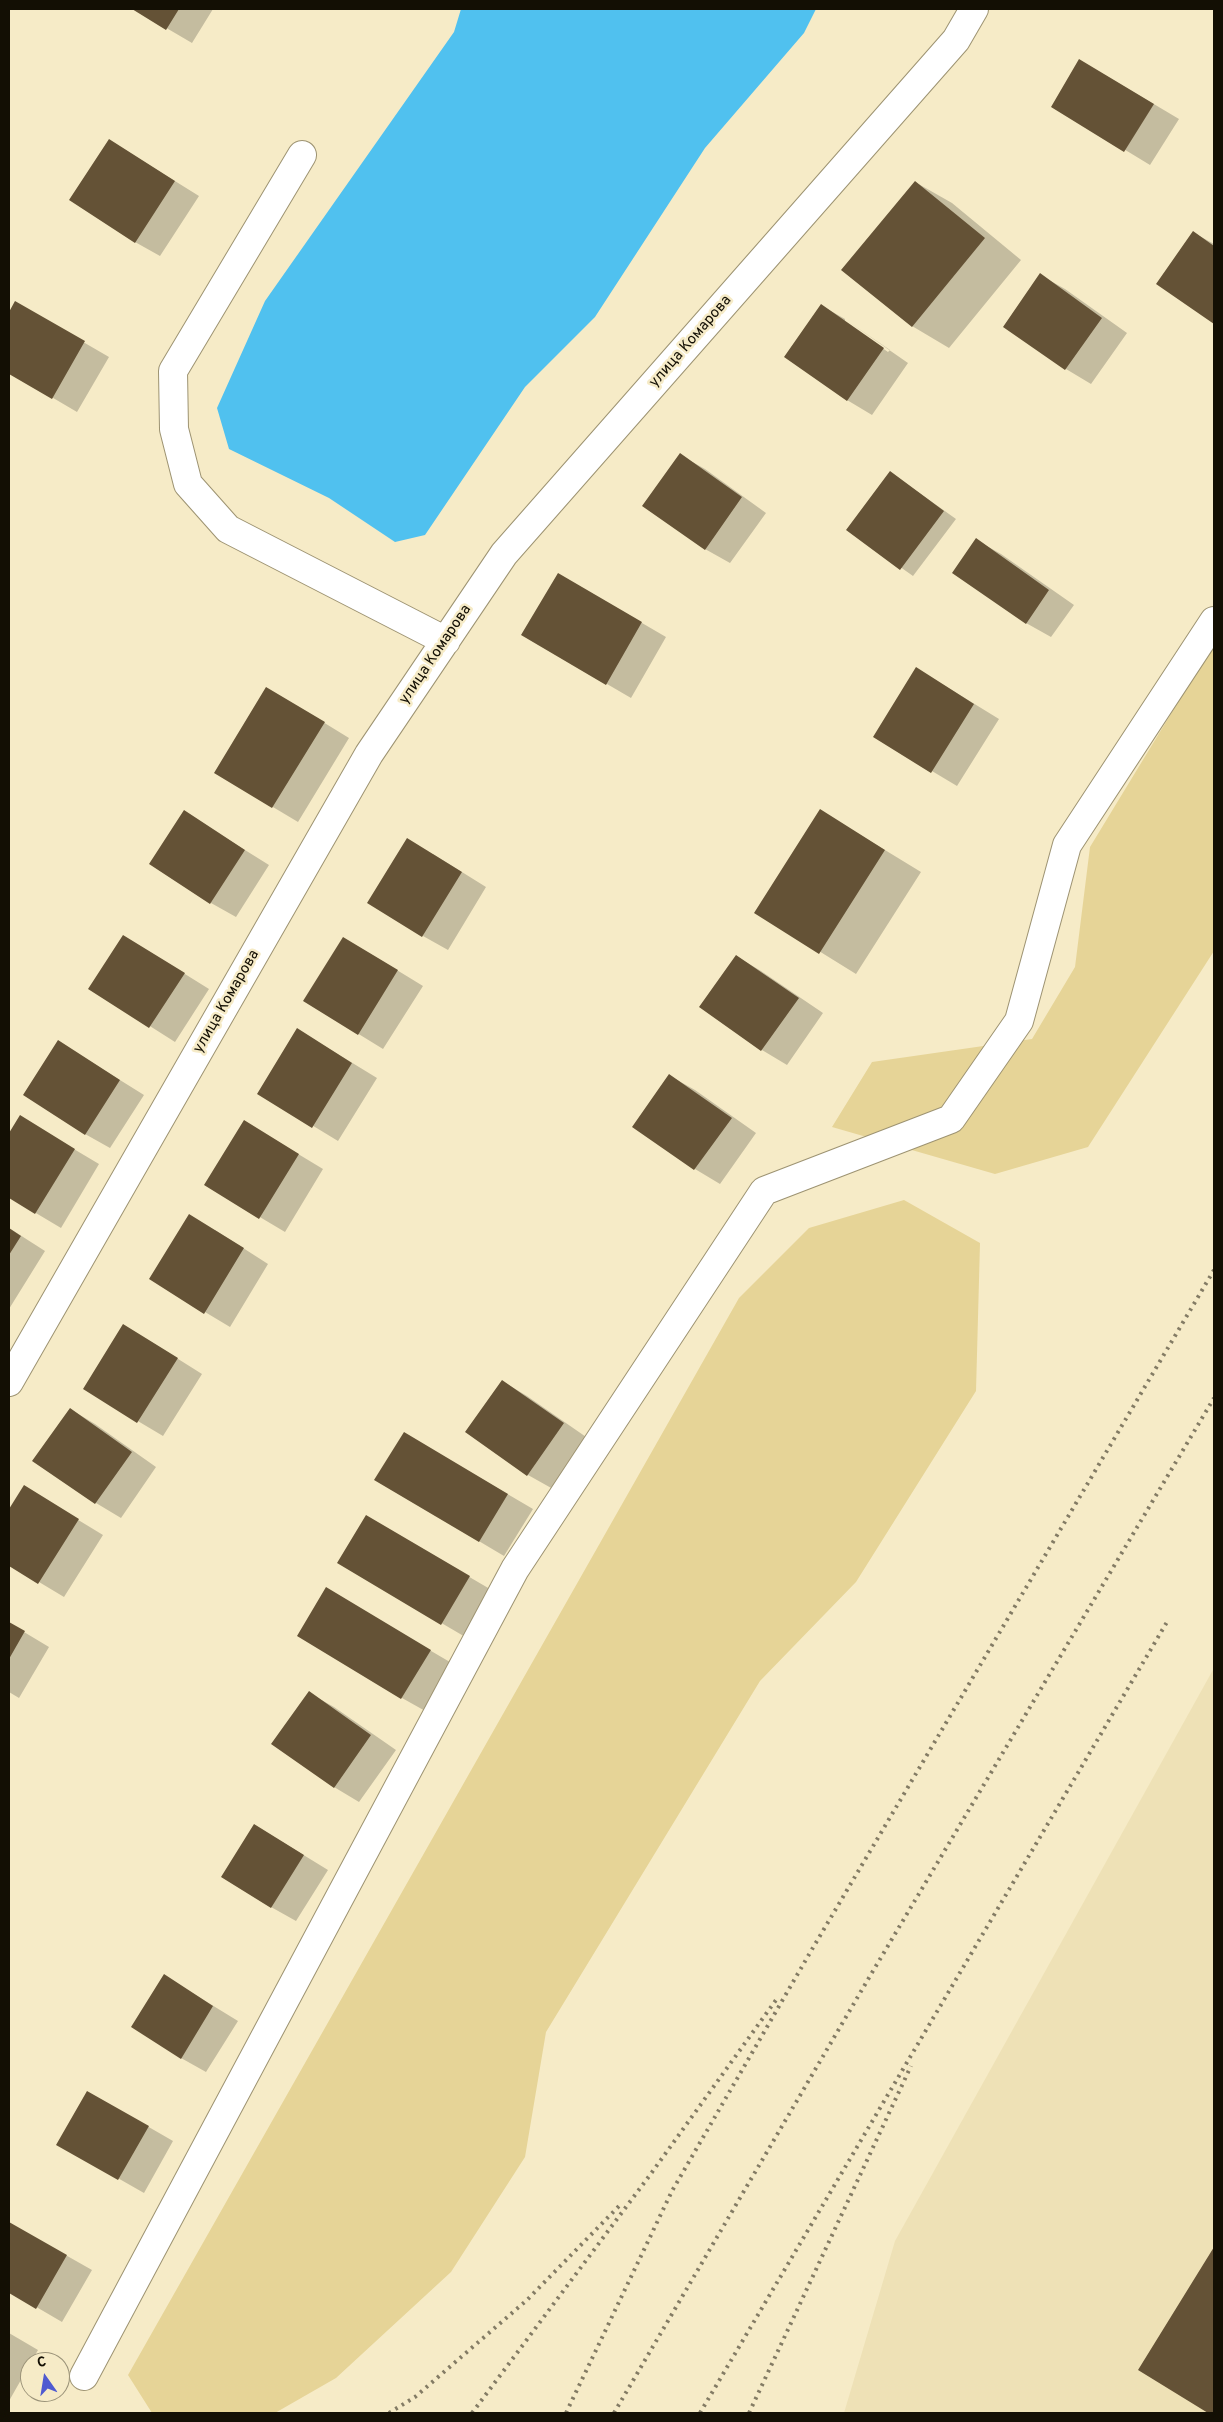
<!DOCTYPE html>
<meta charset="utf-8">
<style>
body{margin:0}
#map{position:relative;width:1223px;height:2422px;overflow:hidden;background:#f6ebc7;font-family:Overpass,sans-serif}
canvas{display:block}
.frame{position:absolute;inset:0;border:10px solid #130f04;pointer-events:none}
.north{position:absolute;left:20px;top:2352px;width:50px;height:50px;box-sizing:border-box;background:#f6ebc7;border:1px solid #9b9379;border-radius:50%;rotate:347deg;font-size:14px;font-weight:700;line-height:20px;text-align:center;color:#130f04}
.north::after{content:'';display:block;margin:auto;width:18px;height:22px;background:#4f5ad0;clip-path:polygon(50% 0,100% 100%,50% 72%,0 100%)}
</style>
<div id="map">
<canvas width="1223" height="2422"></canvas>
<div class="frame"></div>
<div class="north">С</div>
</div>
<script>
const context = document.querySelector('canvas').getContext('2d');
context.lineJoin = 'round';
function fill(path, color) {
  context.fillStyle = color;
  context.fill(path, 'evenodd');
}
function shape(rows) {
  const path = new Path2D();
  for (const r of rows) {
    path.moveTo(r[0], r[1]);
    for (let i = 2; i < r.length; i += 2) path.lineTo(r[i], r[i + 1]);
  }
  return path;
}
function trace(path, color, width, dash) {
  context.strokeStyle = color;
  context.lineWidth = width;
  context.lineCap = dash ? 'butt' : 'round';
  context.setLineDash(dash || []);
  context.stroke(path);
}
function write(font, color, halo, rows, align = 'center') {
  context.font = font + ' Overpass,sans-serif';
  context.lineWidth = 5;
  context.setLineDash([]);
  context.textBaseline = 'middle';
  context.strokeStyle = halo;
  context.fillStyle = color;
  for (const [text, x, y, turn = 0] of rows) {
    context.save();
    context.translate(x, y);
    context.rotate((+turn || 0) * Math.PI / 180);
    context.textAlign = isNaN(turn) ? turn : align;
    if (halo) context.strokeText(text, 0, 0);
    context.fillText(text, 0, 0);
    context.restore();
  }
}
const built = shape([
 [1214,1668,1214,2413,844,2413,895,2241]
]);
const green = shape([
 [1214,643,1214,951,1088,1147,995,1174,832,1127,872,1062,1032,1039,1075,967,1090,847],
 [904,1200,980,1243,976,1391,856,1582,760,1681,546,2032,525,2157,451,2272,336,2378,275,2413,152,2413,128,2375,739,1298,809,1228]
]);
const water = shape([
 [461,9,816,9,804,33,705,148,595,317,525,387,425,535,395,542,329,498,229,449,217,408,265,301,454,32]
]);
const shadow = shape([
 [134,9,213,9,192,43],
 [1105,75,1179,119,1150,165,1053,106],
 [109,140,199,196,160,256,135,242],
 [915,182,952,203,1021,260,949,348,912,326],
 [1194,233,1214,244,1214,323,1158,283],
 [1040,275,1065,289,1127,333,1091,384,1066,369,1004,326],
 [16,303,109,357,77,412,9,372,9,314],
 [822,306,845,319,845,322,888,352,890,350,846,320,908,363,872,415,847,400],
 [680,455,705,469,766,513,730,563,705,549],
 [890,472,956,519,913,576,848,530],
 [976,540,1001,554,1074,605,1051,637,1026,623],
 [558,574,666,637,631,698,523,635],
 [942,684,999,719,957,786,875,737],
 [292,703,349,738,298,822,216,773],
 [821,811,921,872,856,974,756,912],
 [184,812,269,865,236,917,211,903],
 [433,854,486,887,448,950,423,936],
 [148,951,209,989,175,1042,90,988],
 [369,953,423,986,383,1049,305,1001],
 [736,956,761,971,823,1013,787,1065,762,1050,701,1007],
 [59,1042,144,1095,110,1148,85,1134],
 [323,1045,377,1078,338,1141,259,1093],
 [670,1076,695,1090,756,1133,720,1184,695,1169,634,1126],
 [20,1117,99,1164,61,1228,9,1197,9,1135],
 [270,1137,323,1169,285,1232,206,1185],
 [9,1228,45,1251,9,1309],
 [215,1230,268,1264,230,1327,205,1312],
 [148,1340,202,1374,163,1436,84,1389],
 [502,1381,527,1396,589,1439,553,1489,528,1475,466,1432],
 [70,1409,95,1424,156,1467,121,1518,96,1503,34,1461],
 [429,1448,533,1509,504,1556,376,1480],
 [24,1487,103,1535,64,1597,9,1564,9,1512],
 [391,1531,495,1592,467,1638,339,1563],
 [351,1604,455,1665,427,1712,402,1698],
 [9,1623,49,1647,19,1698,9,1692],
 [309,1693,334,1707,396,1750,359,1802,334,1787],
 [279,1840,328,1870,296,1921,271,1907],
 [189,1991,238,2021,206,2072,181,2058],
 [88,2092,173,2141,144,2193,58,2144],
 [9,2223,92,2270,62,2322,9,2291],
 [1214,2249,1214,2413,1210,2413,1140,2370],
 [9,2333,38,2350,9,2401]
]);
const building = shape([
 [132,9,179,9,166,30],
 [1079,59,1154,104,1124,152,1051,107],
 [109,139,175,181,135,243,69,200],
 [915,181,985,238,912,327,841,270],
 [1193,231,1214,246,1214,324,1156,284],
 [1040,273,1102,318,1065,370,1003,327],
 [15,301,85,341,52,399,9,374,9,312],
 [821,304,884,348,847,401,784,357],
 [680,453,742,497,705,550,642,506],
 [890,471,944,511,900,570,846,530],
 [976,538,1049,590,1026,624,952,573],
 [558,573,642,622,606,685,521,635],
 [916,667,974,704,931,773,873,737],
 [266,687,325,722,272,808,214,773],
 [820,809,885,850,819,954,754,913],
 [184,810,245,850,210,904,149,864],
 [407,838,462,872,422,937,367,903],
 [123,935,185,973,149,1028,88,989],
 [343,937,398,970,358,1035,303,1001],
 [736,955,799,998,761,1051,699,1007],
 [297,1028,352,1063,312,1128,257,1094],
 [58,1040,120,1080,85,1135,23,1095],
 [669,1074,732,1118,694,1170,632,1127],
 [20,1115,75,1149,35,1214,9,1198,9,1133],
 [244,1120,299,1154,259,1219,204,1185],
 [189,1214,244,1248,204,1314,149,1279],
 [9,1228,21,1236,9,1255],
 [123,1324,178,1358,137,1423,83,1389],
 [502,1380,564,1423,527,1476,465,1432],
 [70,1408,132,1452,95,1504,32,1461],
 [404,1432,508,1494,479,1542,374,1480],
 [24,1485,79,1519,38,1584,9,1566,9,1509],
 [366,1515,470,1576,441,1625,337,1563],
 [326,1587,431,1650,401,1699,297,1636],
 [9,1622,25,1631,9,1659],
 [309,1691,371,1735,334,1788,271,1744],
 [254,1824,304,1855,271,1908,221,1877],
 [164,1974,213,2006,181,2059,131,2027],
 [87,2091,149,2126,118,2180,56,2145],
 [9,2222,67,2255,36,2309,9,2293],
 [1214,2247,1214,2413,1208,2413,1138,2370]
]);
const minor = shape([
 [302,155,173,371,174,429,188,484,228,529,446,641],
 [9,1382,369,754,504,554,956,40,974,9],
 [84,2376,515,1569,764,1191,951,1119,1019,1021,1067,845,1214,621]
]);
const rail = shape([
 [389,2413,415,2397,527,2300,622,2203],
 [472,2413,650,2175,776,2000],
 [566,2413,672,2191,811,1951,1214,1270],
 [614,2413,870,1976,1214,1398],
 [700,2413,1167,1622],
 [749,2413,911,2066]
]);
const streetNames = [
 ["улица Комарова",691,342,-49],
 ["улица Комарова",436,655,-56],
 ["улица Комарова",227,1002,-60]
];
fill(built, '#eee1b6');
fill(green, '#e6d497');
fill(water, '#50c1ef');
fill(shadow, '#0003');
fill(building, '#645236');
trace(minor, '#9d9372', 30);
trace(minor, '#fff', 28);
trace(rail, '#837b64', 4, [2.5, 5]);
write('15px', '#130f04', '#f6ebc7', streetNames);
</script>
